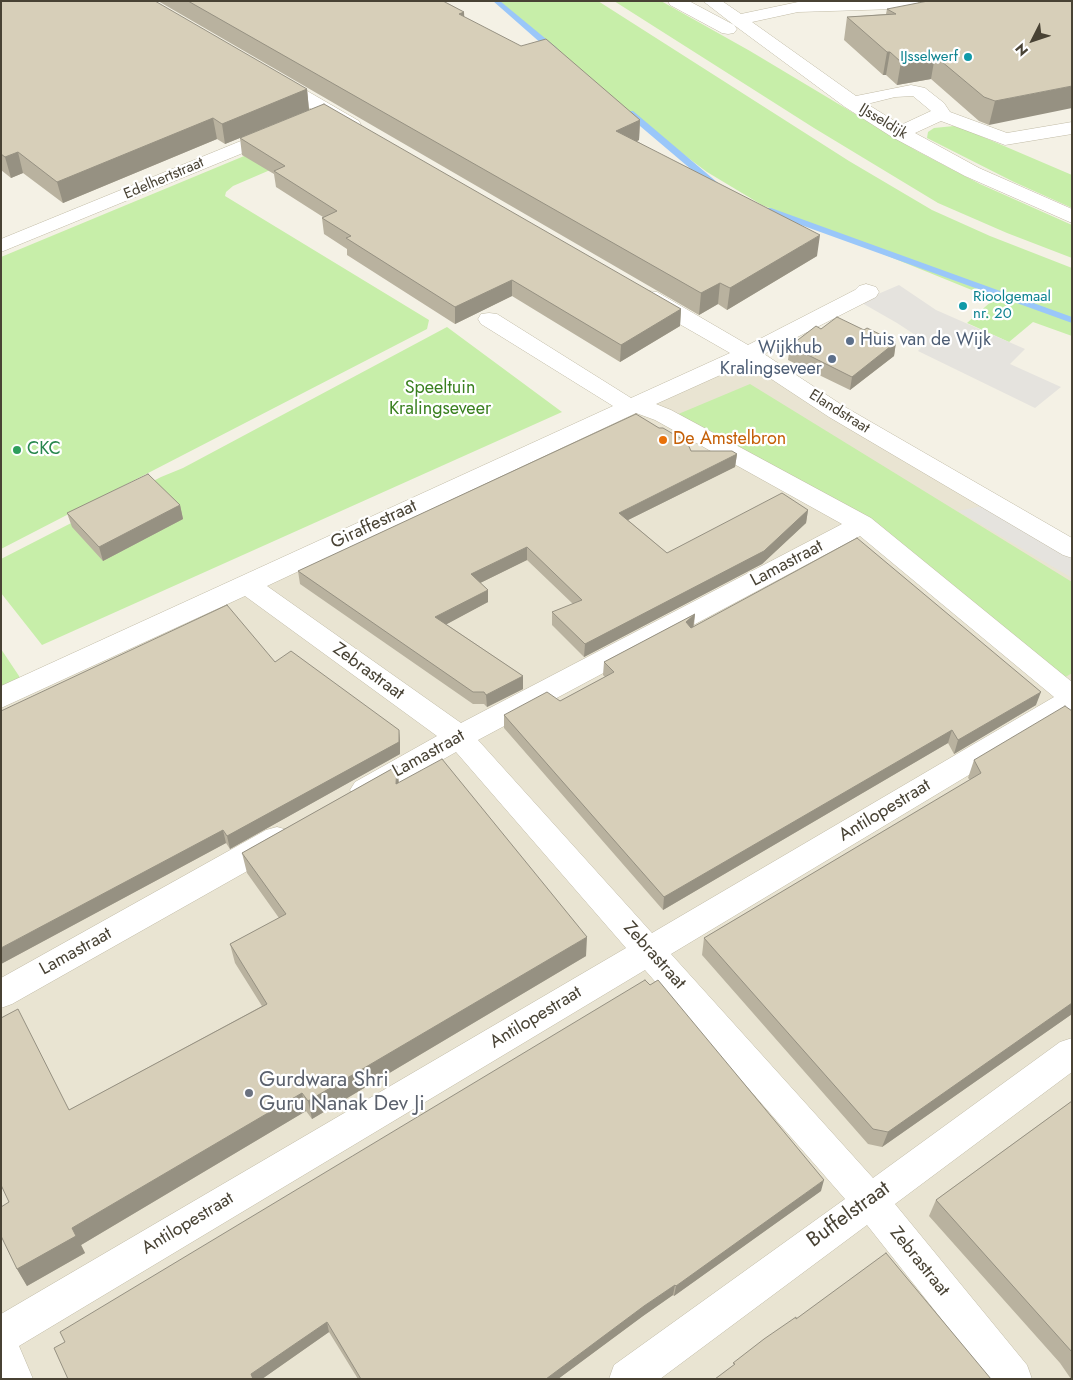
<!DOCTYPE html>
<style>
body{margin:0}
#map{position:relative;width:1073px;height:1380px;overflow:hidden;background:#f4f1e5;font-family:Jost,sans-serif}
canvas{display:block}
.frame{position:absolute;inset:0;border:2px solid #484234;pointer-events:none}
.north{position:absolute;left:1008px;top:15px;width:50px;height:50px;-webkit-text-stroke:4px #fff;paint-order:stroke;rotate:229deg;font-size:14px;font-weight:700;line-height:20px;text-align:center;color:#484234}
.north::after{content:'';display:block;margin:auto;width:18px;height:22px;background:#484234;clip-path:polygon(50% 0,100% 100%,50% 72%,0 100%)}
</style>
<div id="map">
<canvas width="1073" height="1380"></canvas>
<div class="frame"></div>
<div class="north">N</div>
</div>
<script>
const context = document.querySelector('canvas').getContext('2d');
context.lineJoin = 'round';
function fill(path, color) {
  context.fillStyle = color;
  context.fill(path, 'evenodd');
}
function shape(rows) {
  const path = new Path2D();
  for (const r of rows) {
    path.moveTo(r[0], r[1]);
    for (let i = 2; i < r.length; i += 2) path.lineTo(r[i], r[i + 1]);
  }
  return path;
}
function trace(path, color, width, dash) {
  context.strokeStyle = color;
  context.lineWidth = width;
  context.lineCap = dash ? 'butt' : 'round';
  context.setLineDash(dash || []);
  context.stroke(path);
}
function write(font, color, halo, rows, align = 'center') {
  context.font = font + ' Jost,sans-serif';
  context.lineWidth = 4.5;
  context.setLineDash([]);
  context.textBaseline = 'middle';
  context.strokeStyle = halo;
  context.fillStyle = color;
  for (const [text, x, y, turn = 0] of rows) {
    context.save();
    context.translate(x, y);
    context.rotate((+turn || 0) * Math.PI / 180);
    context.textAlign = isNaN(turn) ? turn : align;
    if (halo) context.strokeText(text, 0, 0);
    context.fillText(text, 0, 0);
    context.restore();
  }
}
const residential = shape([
 [747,354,1072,548,1072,1379,1,1379,1,692]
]);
const green = shape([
 [496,1,598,1,849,161,932,210,990,236,1072,268,1072,336,1033,322,1009,342,967,323,994,299,762,205,707,172,596,89],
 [614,1,661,1,750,51,917,151,980,184,1072,225,1072,258,1007,233,938,203,814,128],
 [326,122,291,161,233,186,226,192,225,196,429,320,427,329,1,549,1,257],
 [954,126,969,131,1072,175,1072,208,1014,182,927,138,928,132,934,128],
 [447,327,562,412,42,645,1,593,1,559,161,477,183,468],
 [750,384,1072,582,1072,673,1064,678,870,521,676,415],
 [1,649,21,679,1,688]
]);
const parking = shape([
 [899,285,936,310,1025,349,1010,364,1061,387,1035,408,918,351,926,342,897,323,855,299,868,292,878,294],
 [982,506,1072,558,1072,578,958,511]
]);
const stream = shape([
 [493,1,500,1,557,48,557,52,551,52,493,1],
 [627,111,633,111,718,183,718,187,712,187,627,115,627,111],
 [765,208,771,208,1072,317,1072,323,765,212,765,208]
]);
const minor = shape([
 [668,1,689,1,734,25,703,1,722,1,741,14,798,2,919,1,917,5,895,9,798,12,752,22,856,96,911,85,925,88,944,103,950,112,1007,133,1072,122,1072,134,1005,145,941,121,915,133,979,168,1072,209,1072,223,965,176,892,137,845,107,734,25,737,29,734,33,728,34,722,33,670,5,668,1],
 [913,96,931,111,901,125,867,104,895,97,913,96],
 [277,76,283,77,359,121,361,125,359,129,352,131,345,129,271,85,268,81,271,77,277,76],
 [275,127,282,129,284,133,282,137,1,252,1,239,275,127],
 [866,284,876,287,879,292,876,297,764,354,845,407,1072,538,1072,558,1063,555,829,417,747,363,656,404,671,410,871,518,1072,682,1072,713,671,954,873,1178,1060,1042,1072,1038,1072,1072,895,1204,1027,1365,1032,1379,989,1379,867,1225,660,1379,609,1379,614,1365,845,1199,645,970,19,1346,33,1379,1,1379,1,1314,626,948,456,752,375,798,365,801,355,798,350,790,355,782,437,736,245,596,1,708,1,686,613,406,481,324,478,319,481,314,489,313,497,314,631,398,730,353,641,302,638,297,641,292,649,291,657,292,748,345,855,290,859,286,866,284],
 [636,413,655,420,842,524,461,723,267,586,636,413],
 [860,536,1054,697,652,933,478,740,860,536],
 [277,827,288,830,292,839,288,848,12,1004,1,1008,1,978,266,830,277,827]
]);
const wall = shape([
 [1,1,307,89,309,110,225,144,217,139,63,203,23,173,11,178,1,170],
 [158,1,443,1,464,12,464,17,640,120,639,140,637,141,817,256,727,310,718,304,699,315],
 [1072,1,989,125,979,121,931,79,897,85,886,75,883,75,844,40,847,17,886,14,887,9],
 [240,138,681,309,680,326,620,362,512,296,455,324,347,255,347,249,324,234,322,218,323,217,276,187,274,174,242,155],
 [821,329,864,330,896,342,894,356,850,390,788,360,790,346],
 [659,428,691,451,737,454,735,467,628,520,667,553,808,510,806,523,762,564,584,657,552,625,552,612,573,604,527,560,480,583,488,590,488,602,446,624,523,676,523,689,487,707,484,704,473,704,300,584,298,571],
 [180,505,183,519,103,561,72,527,67,513],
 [695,614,694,626,1036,705,954,754,948,743,663,910,504,728,504,715,560,701,605,677,603,675,604,662],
 [275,662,399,730,400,743,400,754,230,849,226,843,1,964],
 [1072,711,1072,1014,882,1147,868,1144,702,955,704,938,970,780,968,778,974,760],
 [397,766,399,783,586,956,312,1119,306,1111,81,1245,85,1253,27,1286,17,1269,9,1202,69,1110,262,1006,235,963,230,944,279,918,247,873,242,853],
 [1072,1101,1072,1379,1071,1379,1060,1363,929,1216,936,1200],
 [821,1191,674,1296,673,1295,643,1316,558,1379,358,1379,329,1332,262,1379,68,1379]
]);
const shadedWall = shape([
 [464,12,465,31,459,14],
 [887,52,890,52,886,75,883,75],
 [935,56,931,79,897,85,901,62],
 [1072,86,1072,108,989,125,995,101],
 [307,89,309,110,225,144,222,124],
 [213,118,217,139,63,203,57,182],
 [640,120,639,140,615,152,616,131],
 [18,152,23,173,11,178,5,157],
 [820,235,817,256,727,310,730,288],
 [512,280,512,296,455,324,455,307],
 [720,283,718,304,699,315,701,293],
 [681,309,680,326,620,362,621,345],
 [896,342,894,356,850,390,852,377],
 [737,454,735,467,618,525,619,513],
 [180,505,183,519,103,561,99,547],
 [808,510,806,523,762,564,584,657,585,644],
 [527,547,527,560,472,587,471,574],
 [488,590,488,602,436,630,435,617],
 [695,614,693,627,685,635,686,622],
 [523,676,523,689,487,707,486,695],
 [1041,692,1036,705,954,754,958,740],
 [399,730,400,743,400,754,230,849,227,836],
 [952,730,948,743,663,910,664,897],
 [397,766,399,787,396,784],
 [223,830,226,843,1,964,1,948],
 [587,937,586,956,312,1119,308,1101],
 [1072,1003,1072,1014,882,1147,888,1132],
 [302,1093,306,1111,81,1245,85,1253,27,1286,17,1269,72,1228],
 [824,1180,821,1191,674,1296,676,1286],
 [675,1285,673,1295,643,1316,558,1379,546,1379,644,1306],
 [327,1322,329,1332,262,1379,252,1379,251,1374]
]);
const building = shape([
 [1,1,155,1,307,89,222,124,213,118,57,182,18,152,5,157,1,154,1,1],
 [188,1,443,1,464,12,459,14,521,46,546,39,640,120,616,131,820,235,730,288,720,283,701,293,188,1],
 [928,1,1072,1,1072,86,995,101,984,97,935,56,901,62,890,52,887,52,847,17,896,14,887,9,928,1],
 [324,104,681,309,621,345,512,280,455,307,346,238,351,236,322,218,337,211,274,171,285,166,240,138,324,104],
 [837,317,864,330,867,328,896,342,852,377,790,346,816,326,821,329,837,317],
 [636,414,659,428,663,428,687,442,691,451,732,451,737,454,619,513,667,553,782,493,808,510,764,551,585,644,552,612,582,600,527,547,471,574,488,590,435,617,523,676,486,695,484,692,473,692,298,571,636,414],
 [148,474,180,505,99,547,67,513,148,474],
 [857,538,1041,692,958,740,952,730,664,897,504,715,547,692,560,701,614,672,604,662,695,614,686,622,691,628,857,538],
 [227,605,275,662,291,651,399,730,399,742,227,836,223,830,1,948,1,711,227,605],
 [1065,706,1072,711,1072,1003,888,1132,873,1129,704,938,981,773,974,760,1065,706],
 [442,759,587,937,308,1101,302,1093,72,1228,76,1236,17,1269,1,1236,1,1207,9,1202,1,1185,1,1018,18,1009,69,1110,267,1004,230,944,286,914,242,853,397,766,396,784,442,759],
 [645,980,650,985,658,980,824,1180,676,1286,675,1285,644,1306,546,1379,361,1379,327,1322,251,1374,253,1379,68,1379,54,1348,65,1342,60,1332,645,980],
 [1072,1101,1072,1352,936,1200,1072,1101],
 [886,1253,991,1379,715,1379,735,1364,733,1363,764,1339,796,1317,796,1319,886,1253]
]);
const markers = [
 [968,57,5,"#0f9aa8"],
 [963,306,5,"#0f9aa8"],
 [850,341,5,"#5c6f8a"],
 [832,359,5,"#5c6f8a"],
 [663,440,5,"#e8710a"],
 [17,450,5,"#2e9e5b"],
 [249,1093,5,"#6b7280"]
];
const farCulturenames = [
 ["IJsselwerf",958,57],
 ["Rioolgemaal",973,297,"left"],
 ["nr. 20",973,314,"left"]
];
const farStreetnames = [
 ["IJsseldijk",883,122,31],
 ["Edelhertstraat",164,179,-23],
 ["Elandstraat",839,412,32]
];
const serviceNames = [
 ["Huis van de Wijk",860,341],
 ["Wijkhub",822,349,"right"],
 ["Kralingseveer",822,370,"right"]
];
const parkNames = [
 ["Speeltuin",440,389],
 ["Kralingseveer",440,410]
];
const foodNames = [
 ["De Amstelbron",673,440]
];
const leisureNames = [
 ["CKC",27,450]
];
const streetNames = [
 ["Giraffestraat",374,525,-25],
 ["Lamastraat",787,564,-28],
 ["Zebrastraat",368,672,36],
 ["Lamastraat",429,754,-29],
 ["Antilopestraat",885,811,-31],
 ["Lamastraat",76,952,-29],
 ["Zebrastraat",654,956,48],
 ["Antilopestraat",536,1018,-31],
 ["Antilopestraat",188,1224,-31],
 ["Zebrastraat",919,1262,51]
];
const nearWorshipnames = [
 ["Gurdwara Shri",259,1081],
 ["Guru Nanak Dev Ji",259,1105]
];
const nearStreetnames = [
 ["Buffelstraat",849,1215,-36]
];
fill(residential, '#e9e4d2');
fill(green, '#c7eea9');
fill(parking, '#e5e3de');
fill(stream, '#9ac7f9');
trace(minor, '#c1bba6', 1);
fill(minor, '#fff');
fill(wall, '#b9b29f');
fill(shadedWall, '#969182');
fill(building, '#d7cfb9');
trace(building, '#969182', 1);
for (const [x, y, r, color] of markers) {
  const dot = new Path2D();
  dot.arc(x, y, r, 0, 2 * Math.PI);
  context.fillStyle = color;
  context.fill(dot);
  trace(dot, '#fff', 2);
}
write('15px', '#0d838f', '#fff', farCulturenames, 'right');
write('15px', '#484234', '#fff', farStreetnames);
write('18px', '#4e5e75', '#fff', serviceNames, 'left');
write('18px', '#3a8020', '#fff', parkNames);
write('18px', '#c56008', '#fff', foodNames, 'left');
write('18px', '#27864d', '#fff', leisureNames, 'left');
write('18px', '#484234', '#fff', streetNames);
write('21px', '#5b616d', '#fff', nearWorshipnames, 'left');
write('21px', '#484234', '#fff', nearStreetnames);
</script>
